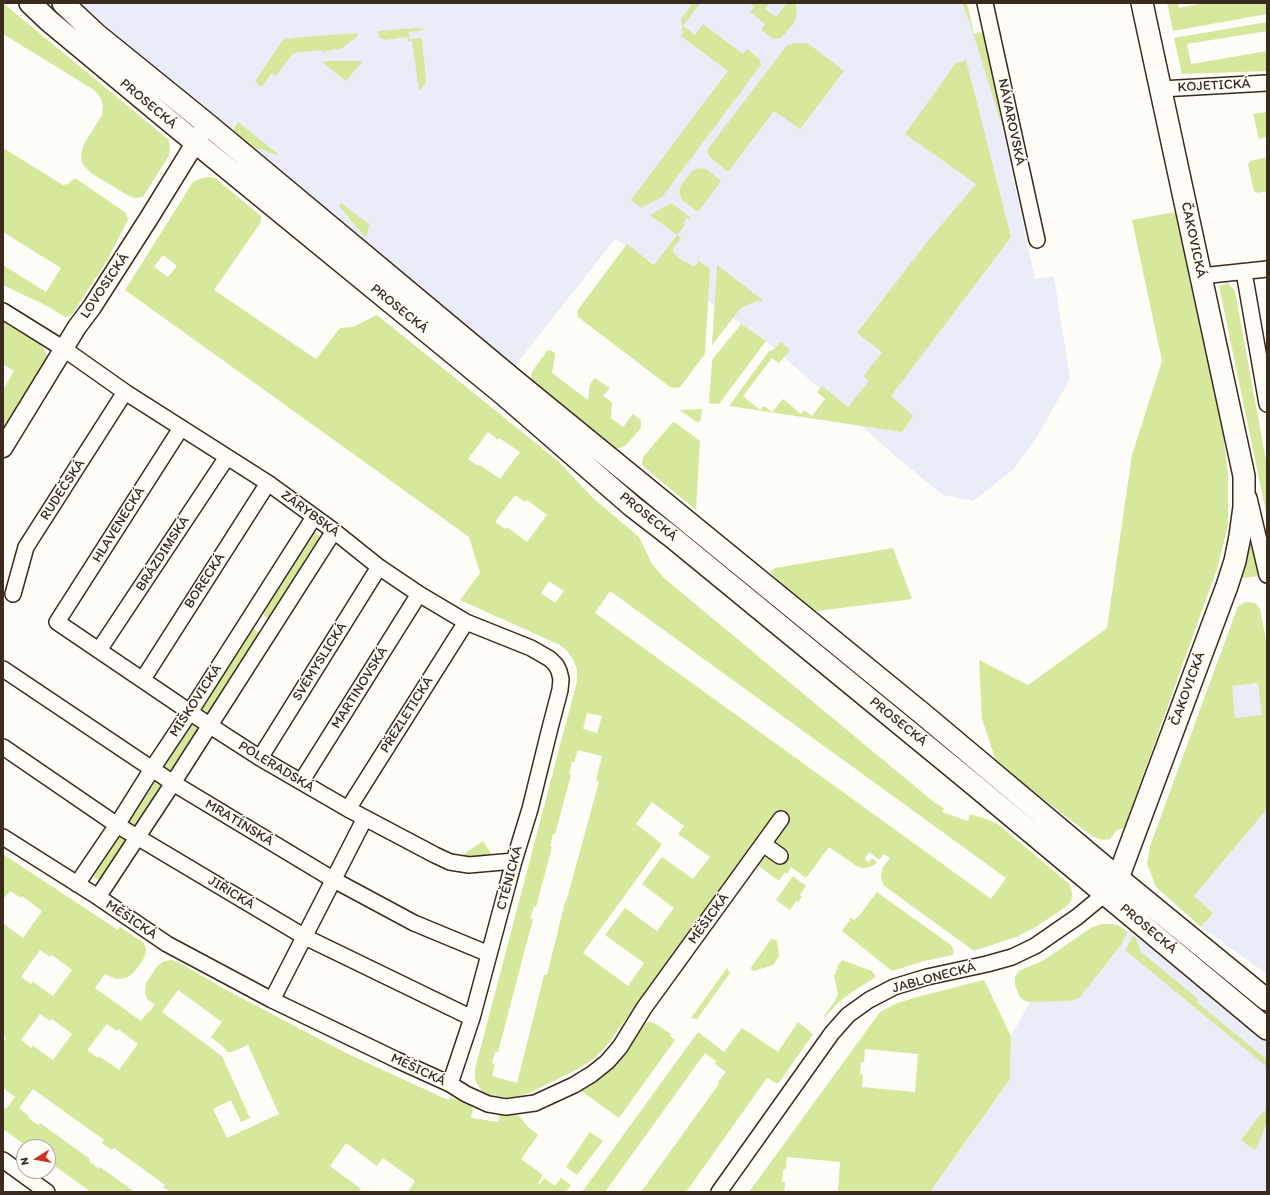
<!DOCTYPE html>
<meta charset="utf-8">
<style>
body{margin:0}
#map{position:relative;width:1270px;height:1195px;overflow:hidden;background:#fdfcf7;font-family:Itim,sans-serif}
canvas{display:block}
.frame{position:absolute;inset:0;border:4px solid #3b2a1e;pointer-events:none}
.north{position:absolute;left:16px;top:1139px;width:40px;height:40px;box-sizing:border-box;background:#fdfcf7;border:1px solid #afa8a0;border-radius:50%;rotate:259deg;font-size:11px;font-weight:700;line-height:16px;text-align:center;color:#3b2a1e}
.north::after{content:'';display:block;margin:auto;width:14px;height:18px;background:#c8321e;clip-path:polygon(50% 0,100% 100%,50% 72%,0 100%)}
</style>
<div id="map">
<canvas width="1270" height="1195"></canvas>
<div class="frame"></div>
<div class="north">N</div>
</div>
<script>
const context = document.querySelector('canvas').getContext('2d');
context.lineJoin = 'round';
function fill(path, color) {
  context.fillStyle = color;
  context.fill(path, 'evenodd');
}
function shape(rows) {
  const path = new Path2D();
  for (const r of rows) {
    path.moveTo(r[0], r[1]);
    for (let i = 2; i < r.length; i += 2) path.lineTo(r[i], r[i + 1]);
  }
  return path;
}
function trace(path, color, width, dash) {
  context.strokeStyle = color;
  context.lineWidth = width;
  context.lineCap = dash ? 'butt' : 'round';
  context.setLineDash(dash || []);
  context.stroke(path);
}
function write(font, color, halo, rows, align = 'center') {
  context.font = font + ' Itim,sans-serif';
  context.lineWidth = 3;
  context.setLineDash([]);
  context.textBaseline = 'middle';
  context.strokeStyle = halo;
  context.fillStyle = color;
  for (const [text, x, y, turn = 0] of rows) {
    context.save();
    context.translate(x, y);
    context.rotate((+turn || 0) * Math.PI / 180);
    context.textAlign = isNaN(turn) ? turn : align;
    if (halo) context.strokeText(text, 0, 0);
    context.fillText(text, 0, 0);
    context.restore();
  }
}
const built = shape([
 [80,3,962,3,970,23,1002,127,1035,279,1054,276,1070,379,1036,438,1014,469,973,501,943,495,894,455,766,341,647,259,615,239,514,367,220,125],
 [1259,683,1262,716,1235,718,1232,686],
 [1267,809,1267,974,1201,927,1213,913,1194,896],
 [1133,926,1267,1042,1267,1192,930,1192,1010,1079,1011,1036,1030,1002,1045,1001,1121,945,1128,932]
]);
const green = shape([
 [3,3,169,140,170,150,168,157,143,197,134,198,127,195,91,173,86,168,82,163,81,157,82,151,84,144,102,115,103,105,100,97,94,90,3,34],
 [693,3,700,3,683,26,695,35,703,24,743,54,747,49,759,59,761,65,662,197,641,208,631,200,728,71,681,36,683,33,681,19],
 [749,3,770,3,765,9,776,17,787,3,795,3,797,12,796,18,793,24,781,38,773,39,761,30,765,24,750,12,754,7],
 [962,3,967,3,974,34,984,32,996,88,1002,127,970,23],
 [1167,3,1178,3,1179,8,1199,4,1199,3,1267,3,1267,14,1173,31],
 [1267,22,1267,31,1187,44,1191,64,1267,51,1267,71,1182,74,1174,38],
 [417,28,424,29,424,30,409,32,410,39,422,38,426,82,420,91,419,90,412,41,408,41,408,37,385,40,380,38,378,33,378,31],
 [357,33,358,36,342,48,322,52,322,50,293,53,276,76,272,73,261,87,255,81,283,40,292,38],
 [796,43,805,43,810,45,844,71,800,129,774,111,728,172,708,155,707,150,784,49,787,45],
 [966,60,1011,237,891,396,913,416,902,432,729,406,769,351,773,350,781,342,790,350,779,363,772,358,743,396,760,410,764,406,772,412,783,399,801,414,804,410,812,416,825,399,817,392,822,386,848,407,869,381,864,376,882,352,857,333,927,242,976,184,905,134,955,64],
 [324,61,361,61,362,62,346,81,323,63],
 [1267,112,1267,137,1259,139,1253,114],
 [238,122,278,154,277,155,251,146,235,133,234,130,235,127],
 [3,148,63,185,68,184,75,178,126,213,128,220,105,264,72,314,68,317,65,317,49,307,3,285,3,265,46,292,61,268,3,232],
 [1267,157,1267,191,1258,193,1254,191,1248,165,1250,161],
 [699,168,706,169,721,181,698,212,682,200,679,192,681,185,692,171],
 [209,177,215,178,261,216,261,222,214,290,316,359,340,328,353,327,377,315,558,461,593,498,639,537,652,564,664,578,935,803,944,808,942,812,968,821,970,814,989,820,998,824,1067,882,1071,887,1072,894,1071,901,1067,906,1036,927,1016,937,974,951,883,885,881,876,883,867,890,858,884,854,879,860,869,852,865,859,869,862,872,858,877,862,874,865,867,868,862,868,855,865,829,847,806,878,791,867,787,874,785,872,779,881,756,864,761,856,769,855,776,847,775,839,634,1012,634,1008,604,1049,592,1060,578,1069,529,1093,515,1097,507,1097,485,1095,483,1093,475,1080,475,1069,577,681,577,669,573,659,567,651,560,645,460,600,480,573,469,537,125,290,193,182,202,178],
 [163,255,177,266,168,277,154,267],
 [488,432,498,440,499,438,520,452,500,479,480,465,478,466,468,459],
 [515,495,525,502,527,500,547,515,527,542,507,527,505,529,495,522],
 [549,581,564,591,555,603,541,593],
 [610,591,1006,878,991,899,595,613],
 [587,713,602,716,597,733,583,729],
 [578,750,602,756,596,780,599,782,566,902,565,902,547,975,544,975,517,1083,492,1076,495,1064,492,1063,495,1052,498,1052,533,919,530,918,534,907,533,906,536,907,552,847,550,846,553,834,555,834,571,775,569,774,572,762,574,762],
 [652,802,684,826,678,834,710,857,693,879,662,857,642,884,674,908,657,931,625,908,605,935,644,963,628,986,583,953,662,844,636,824],
 [341,203,369,224,367,236,364,236,339,206],
 [671,203,690,217,689,219,687,218,683,223,685,225,677,235,681,238,676,245,673,247,673,252,679,258,692,266,697,265,698,260,710,269,705,354,680,387,675,388,670,387,578,317,577,311,627,244,654,265,677,235,650,215],
 [1175,212,1205,351,1221,416,1228,475,1228,525,1218,566,1124,828,1117,830,1110,839,1104,840,1093,837,1034,792,996,761,982,719,979,660,1028,685,1107,628,1132,455,1162,361,1132,220],
 [717,265,764,301,753,302,740,309,712,345],
 [1228,283,1235,291,1267,466,1267,517,1219,286],
 [3,322,39,344,44,348,47,356,46,363,3,431,3,390,14,371,3,364],
 [741,324,766,341,719,404,709,403,712,360],
 [549,350,554,352,555,355,552,373,588,400,590,384,595,378,610,388,603,396,612,402,611,418,623,427,633,414,641,420,641,428,625,446,620,448,611,448,535,386,532,380,531,374,534,369,547,351],
 [702,409,701,420,698,422,695,421,680,410],
 [673,422,676,423,700,441,696,510,644,467,642,464,643,457],
 [315,533,319,536,321,542,273,616,268,618,264,616,263,612,309,534],
 [1251,537,1260,575,1253,577,1240,578],
 [893,548,912,599,809,612,770,572,775,568],
 [1246,602,1255,603,1260,609,1267,645,1267,809,1194,896,1213,913,1201,927,1156,887,1147,864,1150,846,1238,606],
 [1258,683,1262,715,1235,718,1232,686],
 [249,629,254,629,259,633,260,637,213,711,207,712,202,709,201,705],
 [187,724,195,726,199,732,172,775,160,767],
 [157,777,164,785,138,827,133,829,127,826,127,820,152,779],
 [123,832,128,840,102,882,91,875,118,833],
 [483,841,492,855,465,860,458,858],
 [3,854,118,930,120,927,144,943,146,949,146,952,143,960,135,971,131,975,126,978,116,979,105,974,95,988,141,1021,148,1012,149,1013,155,1004,148,1000,145,994,146,983,158,965,165,961,172,960,178,962,230,992,348,1054,448,1100,451,1097,472,1107,473,1110,471,1118,498,1122,499,1115,500,1113,514,1113,520,1117,526,1125,538,1135,521,1159,543,1175,538,1183,540,1184,544,1178,555,1186,561,1178,571,1185,566,1192,408,1192,415,1181,383,1158,377,1166,346,1143,330,1166,361,1189,359,1192,315,1192,312,1190,310,1192,171,1192,163,1187,165,1185,114,1148,112,1150,102,1143,104,1140,33,1089,19,1108,29,1116,28,1118,38,1125,40,1123,90,1159,89,1161,99,1169,100,1167,135,1192,91,1192,48,1161,48,1147,28,1147,3,1129,3,1107,6,1109,15,1097,3,1088,3,1043,6,1038,3,1036,3,923,23,938,42,911,22,896,21,898,10,891,3,900],
 [40,950,50,957,52,955,72,970,53,996,33,982,31,984,21,977],
 [178,990,222,1022,211,1037,222,1046,228,1052,232,1052,248,1045,279,1114,227,1138,213,1109,231,1100,241,1122,250,1118,222,1056,162,1012],
 [40,1014,50,1021,52,1019,72,1034,53,1060,33,1046,31,1048,21,1040],
 [107,1024,117,1031,118,1029,138,1044,119,1070,99,1056,98,1058,87,1050],
 [793,876,806,886,800,895,802,897,798,902,796,901,790,910,776,900],
 [875,892,878,893,951,945,954,951,953,955,924,961,892,971,842,931,851,918,854,920,859,916,876,893],
 [1101,924,1113,924,1120,926,1128,932,1121,945,1079,998,1069,1001,1030,1002,1023,1000,1019,996,1015,985,1015,978,1016,975,1019,971,1044,960,1091,928],
 [1133,936,1136,938,1141,952,1197,998,1198,1003,1267,1060,1267,1067,1125,950],
 [771,939,777,940,779,956,773,965,754,971,750,969],
 [842,960,872,971,876,977,852,992,839,1002,825,1017,824,1016,835,1001,838,994,834,976,836,973,835,972,838,968,837,967],
 [727,968,730,973,697,1019,691,1018],
 [984,980,1011,1036,1010,1079,930,1192,838,1192,840,1162,787,1157,786,1169,783,1170,782,1182,785,1182,784,1192,749,1192,880,1012,895,1004,913,998],
 [865,1049,918,1054,915,1092,862,1087,863,1075,860,1074,861,1062,864,1062],
 [650,1022,656,1024,671,1034,670,1036,675,1040,619,1118,580,1090,600,1078,615,1064,646,1023],
 [798,1022,813,1034,778,1084,767,1078,686,1192,641,1192,719,1084,718,1082,726,1072,715,1064,716,1061,705,1053,605,1192,582,1192,698,1032,724,1052,742,1028,778,1052],
 [1267,1109,1267,1121,1261,1138,1255,1150,1241,1140,1260,1115],
 [590,1132,603,1141,577,1175,566,1167]
]);
const minor = shape([
 [985,3,1037,240],
 [1161,89,1267,83],
 [1244,272,1267,404],
 [1201,276,1267,269],
 [3,311,64,349,125,392,268,483,334,531,379,567,419,594,466,622,531,648,550,659,556,665,559,671,561,679,560,690,550,728,530,809,514,861,472,1018,450,1084],
 [181,428,57,622,209,725,260,758,348,809,435,855,450,862,469,865,514,861],
 [1249,498,1267,575],
 [13,594,26,547,125,392],
 [99,650,227,457],
 [3,669,173,783,334,880,414,923,489,954],
 [143,679,268,483],
 [3,747,117,825,305,937,472,1018],
 [260,758,379,567],
 [301,782,419,594],
 [348,809,466,622],
 [3,837,98,897,167,944,272,1000,397,1060,450,1084,466,1094,488,1104,506,1107,535,1103,574,1085,592,1074,607,1062,620,1047,644,1008,781,819],
 [763,844,780,856],
 [77,884,117,825,152,769,190,712,314,517],
 [98,897,173,783,334,531],
 [272,1000,365,818],
 [3,1160,47,1192],
 [719,1192,832,1033,848,1015,869,1000,894,987,927,977,987,964,1012,957,1035,946,1077,917,1106,893]
]);
const tertiary = shape([
 [3,448,77,327,92,307,149,218,207,124]
]);
const secondary = shape([
 [30,3,49,21,173,124,503,394,632,506,672,537,967,779,1267,1029],
 [63,3,96,34,207,124,514,380,924,715,1118,878,1267,1000],
 [1110,888,1118,878,1227,586,1235,561,1240,536,1244,507,1244,476,1142,3]
]);
const streetNames = [
 ["KOJETICKÁ",1214,86,-3],
 ["PROSECKÁ",148,104,40],
 ["NÁVAROVSKÁ",1011,122,78],
 ["ČAKOVICKÁ",1193,240,78],
 ["LOVOSICKÁ",105,286,-56],
 ["PROSECKÁ",399,309,39],
 ["RUDEČSKÁ",63,490,-57],
 ["ZÁRYBSKÁ",310,514,36],
 ["PROSECKÁ",648,517,39],
 ["HLAVENECKÁ",119,525,-58],
 ["BRÁZDIMSKÁ",163,554,-57],
 ["BORECKÁ",205,581,-57],
 ["SVÉMYSLICKÁ",320,662,-58],
 ["MARTINOVSKÁ",360,688,-58],
 ["ČAKOVICKÁ",1188,689,-70],
 ["MIŠKOVICKÁ",196,701,-57],
 ["PŘEZLETICKÁ",407,715,-58],
 ["PROSECKÁ",898,722,39],
 ["POLERADSKÁ",276,767,31],
 ["MRATÍNSKÁ",239,823,31],
 ["CTĚNICKÁ",510,878,-75],
 ["JIŘICKÁ",231,893,31],
 ["MĚŠICKÁ",709,919,-54],
 ["MĚŠICKÁ",131,920,34],
 ["PROSECKÁ",1148,929,40],
 ["JABLONECKÁ",934,978,-15],
 ["MĚŠICKÁ",418,1070,25]
];
fill(built, '#eaedf8');
fill(green, '#d5e89c');
trace(minor, '#3b2a1e', 18);
trace(tertiary, '#3b2a1e', 21);
trace(secondary, '#3b2a1e', 24);
trace(minor, '#fdfcf7', 15);
trace(tertiary, '#fdfcf7', 18);
trace(secondary, '#fdfcf7', 21);
write('14px', '#3b2a1e', '#fdfcf7', streetNames);
</script>
